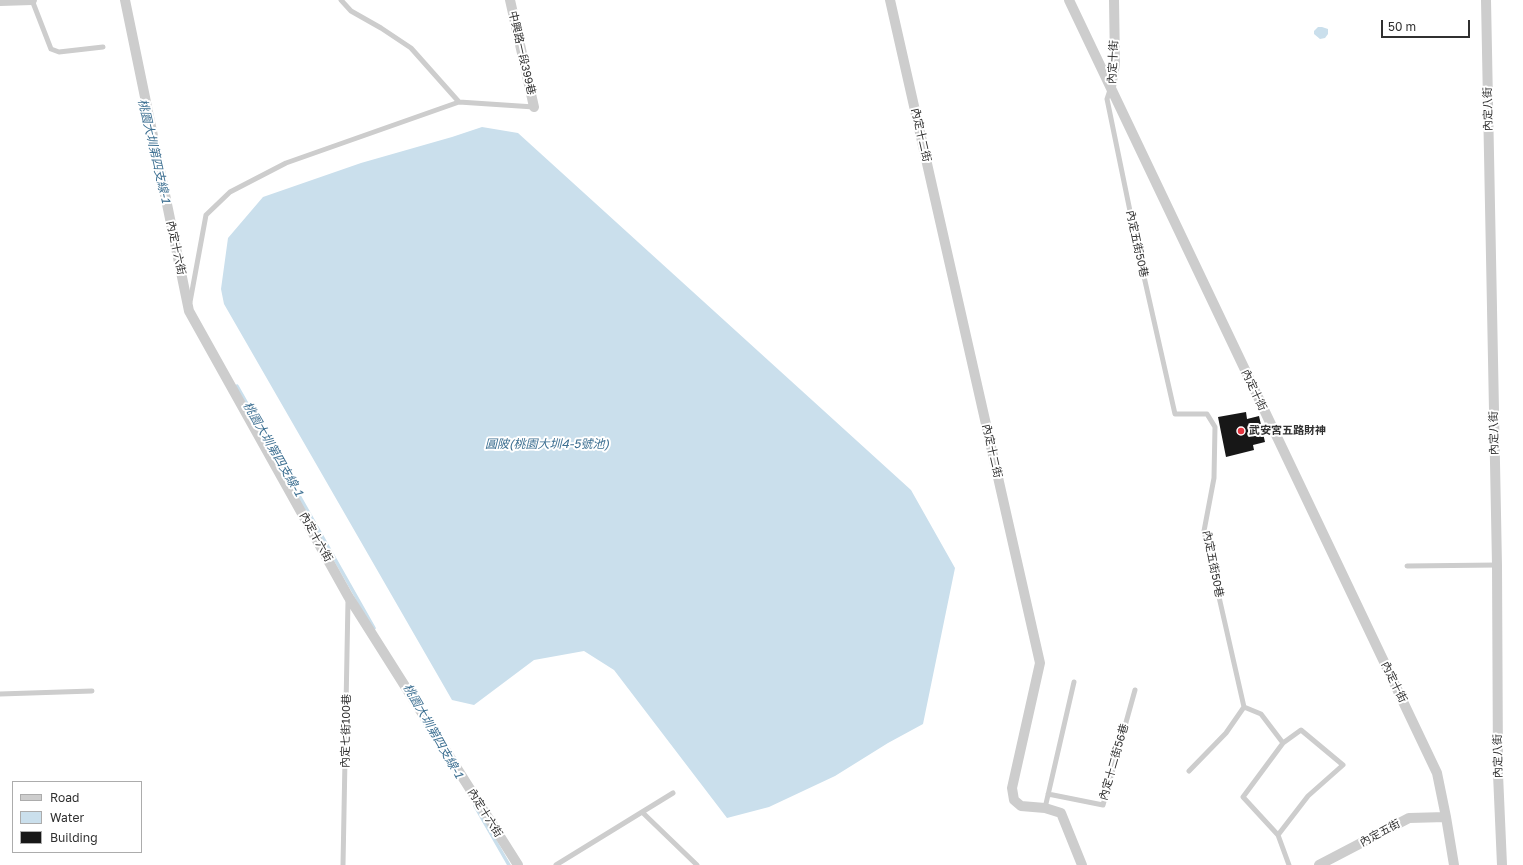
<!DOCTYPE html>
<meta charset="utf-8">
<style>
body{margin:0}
#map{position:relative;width:1523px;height:865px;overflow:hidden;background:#fff;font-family:"Golos Text",sans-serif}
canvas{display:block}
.legend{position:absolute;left:12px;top:781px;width:130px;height:72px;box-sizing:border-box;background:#fff;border:1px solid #acacac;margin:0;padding:5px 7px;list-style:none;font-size:12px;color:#303030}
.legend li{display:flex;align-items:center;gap:8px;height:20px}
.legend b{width:20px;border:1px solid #acacac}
.scale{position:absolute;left:1381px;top:20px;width:89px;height:18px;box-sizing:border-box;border:2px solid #303030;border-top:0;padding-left:5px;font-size:12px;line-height:14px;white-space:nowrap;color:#303030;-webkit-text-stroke:3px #fff;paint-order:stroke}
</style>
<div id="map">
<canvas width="1523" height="865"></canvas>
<ul class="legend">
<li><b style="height:5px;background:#cdcdcd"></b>Road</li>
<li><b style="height:11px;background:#cadfec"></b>Water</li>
<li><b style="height:11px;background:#171717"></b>Building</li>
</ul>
<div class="scale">50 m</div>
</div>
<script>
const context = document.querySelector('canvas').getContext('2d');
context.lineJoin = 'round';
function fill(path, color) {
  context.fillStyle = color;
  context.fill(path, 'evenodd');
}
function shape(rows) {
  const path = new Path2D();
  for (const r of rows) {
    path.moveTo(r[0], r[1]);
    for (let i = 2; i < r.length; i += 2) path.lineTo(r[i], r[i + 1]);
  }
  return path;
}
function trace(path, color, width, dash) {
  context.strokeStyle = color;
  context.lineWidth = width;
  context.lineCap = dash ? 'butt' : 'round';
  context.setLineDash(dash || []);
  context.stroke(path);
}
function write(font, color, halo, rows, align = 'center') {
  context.font = font + ' "Golos Text","Noto Sans TC",sans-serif';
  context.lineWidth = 4;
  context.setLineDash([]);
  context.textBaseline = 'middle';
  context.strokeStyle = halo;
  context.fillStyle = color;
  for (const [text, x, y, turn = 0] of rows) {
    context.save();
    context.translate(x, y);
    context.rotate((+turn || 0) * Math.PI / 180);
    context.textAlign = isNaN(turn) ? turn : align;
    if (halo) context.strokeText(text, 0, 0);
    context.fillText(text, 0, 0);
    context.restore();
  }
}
const water = shape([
 [1318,27,1322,27,1328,29,1328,34,1325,38,1320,39,1314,34,1314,31],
 [482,127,518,133,911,490,955,568,923,724,888,743,835,776,769,807,727,818,614,670,584,651,534,660,474,705,452,700,224,304,221,289,228,238,263,197,361,163,452,137]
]);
const stream = shape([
 [237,386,374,628],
 [475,806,509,865]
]);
const building = shape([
 [1246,412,1247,419,1259,416,1265,442,1253,445,1254,450,1226,457,1218,417]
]);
const service = shape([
 [32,0,51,49,59,52,103,47],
 [341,0,351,11,381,28,411,48,459,102,534,107],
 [1110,90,1107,99,1138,250,1175,414,1207,414,1215,427,1214,478,1204,531,1244,707,1261,714,1283,743,1243,797,1278,835,1289,865],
 [190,302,206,215,230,192,286,163,459,102],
 [1407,566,1497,565],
 [0,694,92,691],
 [1189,771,1226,733,1244,707],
 [1048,794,1103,805,1135,690],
 [1045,808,1074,682],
 [642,812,697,865],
 [1278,835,1308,796,1343,765,1301,730,1283,743],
 [343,865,348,600],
 [556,865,673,793]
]);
const minor = shape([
 [125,0,189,311,348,596,518,865],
 [510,0,534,107],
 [890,0,1040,663,1012,788,1014,800,1021,806,1045,808,1061,813,1082,865],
 [1069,0,1437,773,1446,817,1454,865],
 [1486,0,1497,565,1498,774,1502,865],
 [0,1,32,0],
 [1111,87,1115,64,1114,0],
 [1319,865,1409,818,1446,817]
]);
const markers = [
 [1241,431,4,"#e4353f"]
];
const streetNames = [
 ["中興路一段399巷",522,53,77],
 ["內定十街",1113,62,-87],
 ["內定八街",1488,109,-91],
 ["內定十二街",921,135,77],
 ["內定五街50巷",1137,244,78],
 ["內定十六街",176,248,78],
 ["內定十街",1254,390,65],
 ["內定八街",1494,433,-91],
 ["內定十二街",992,451,77],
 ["內定十六街",316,537,61],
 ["內定五街50巷",1213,564,79],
 ["內定十街",1394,682,64],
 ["內定七街100巷",346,731,-89],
 ["內定八街",1498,756,-91],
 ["內定十二街56巷",1114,762,-74],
 ["內定十六街",485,813,58],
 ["內定五街",1380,833,-28]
];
const poiNames = [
 ["武安宮五路財神",1249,431]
];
const waterNames = [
 ["桃園大圳第四支線-1",154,151,77],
 ["圓陂(桃園大圳4-5號池)",547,444],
 ["桃園大圳第四支線-1",273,449,60],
 ["桃園大圳第四支線-1",433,731,60]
];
fill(water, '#cadfec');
trace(stream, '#cadfec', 3.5);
fill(building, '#171717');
trace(service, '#cdcdcd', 5);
trace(minor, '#cdcdcd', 10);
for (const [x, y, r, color] of markers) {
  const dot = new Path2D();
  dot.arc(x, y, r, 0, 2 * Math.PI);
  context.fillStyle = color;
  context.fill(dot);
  trace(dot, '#fff', 1.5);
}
write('11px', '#303030', '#fff', streetNames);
write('bold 11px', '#303030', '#fff', poiNames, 'left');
write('italic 12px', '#3e7092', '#fff', waterNames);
</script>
